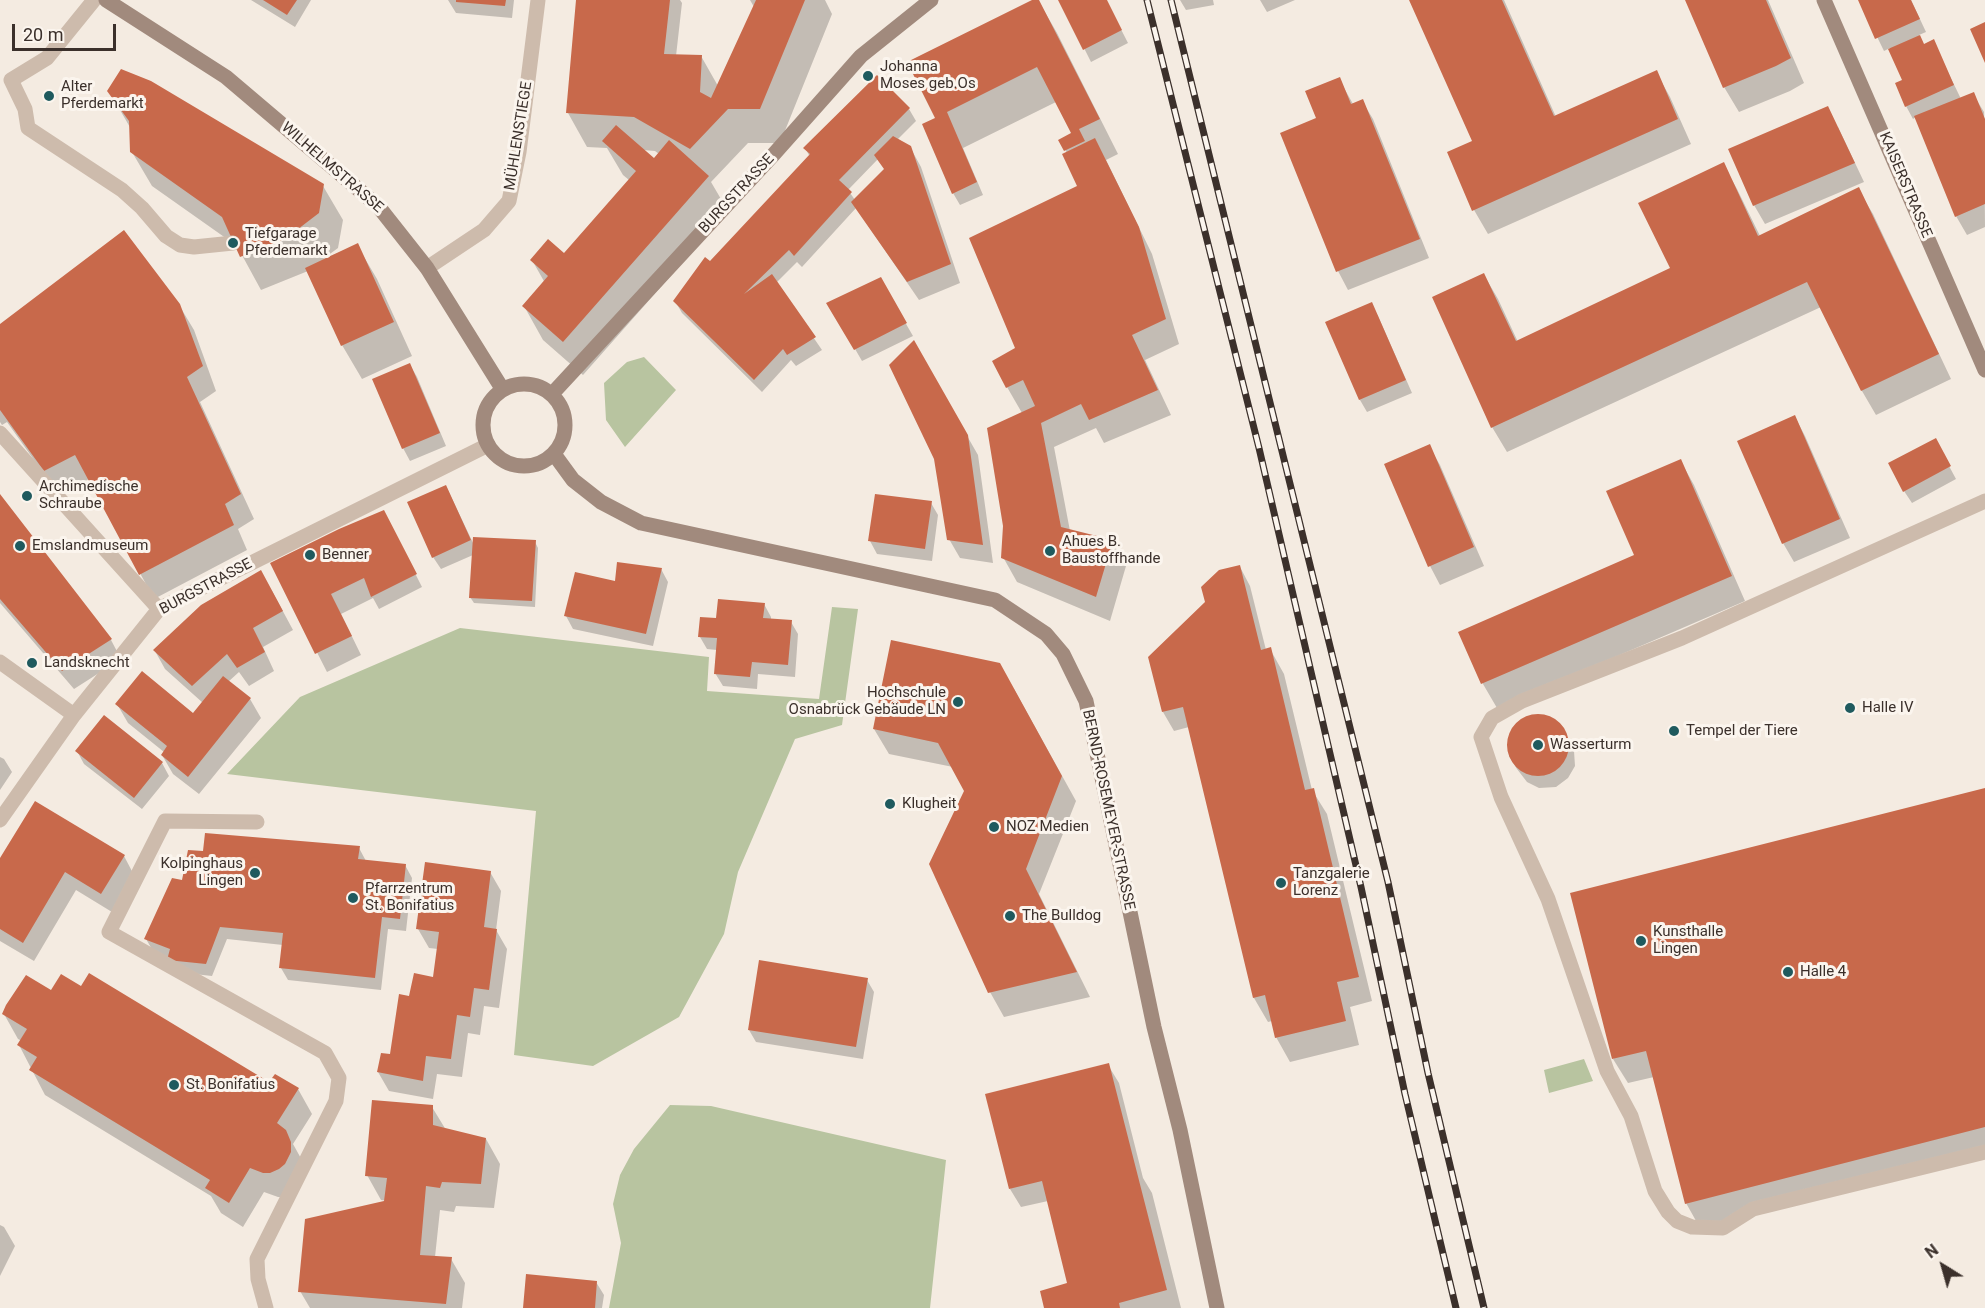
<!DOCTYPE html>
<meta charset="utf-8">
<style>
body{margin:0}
#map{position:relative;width:1985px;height:1308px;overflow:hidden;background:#f4ebe1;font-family:Roboto,sans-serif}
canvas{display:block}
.north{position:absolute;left:1913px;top:1236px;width:60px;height:60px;-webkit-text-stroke:4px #fbf5ee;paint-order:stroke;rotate:323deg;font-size:16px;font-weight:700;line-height:24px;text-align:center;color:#3b302b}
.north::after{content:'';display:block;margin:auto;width:21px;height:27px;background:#3b302b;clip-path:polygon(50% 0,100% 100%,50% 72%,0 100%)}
.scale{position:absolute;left:12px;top:24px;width:104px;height:27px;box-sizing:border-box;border:3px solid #3b302b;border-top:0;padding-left:8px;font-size:18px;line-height:21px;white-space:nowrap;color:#3b302b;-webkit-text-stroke:4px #fbf5ee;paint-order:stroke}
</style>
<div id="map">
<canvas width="1985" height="1308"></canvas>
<div class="north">N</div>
<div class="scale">20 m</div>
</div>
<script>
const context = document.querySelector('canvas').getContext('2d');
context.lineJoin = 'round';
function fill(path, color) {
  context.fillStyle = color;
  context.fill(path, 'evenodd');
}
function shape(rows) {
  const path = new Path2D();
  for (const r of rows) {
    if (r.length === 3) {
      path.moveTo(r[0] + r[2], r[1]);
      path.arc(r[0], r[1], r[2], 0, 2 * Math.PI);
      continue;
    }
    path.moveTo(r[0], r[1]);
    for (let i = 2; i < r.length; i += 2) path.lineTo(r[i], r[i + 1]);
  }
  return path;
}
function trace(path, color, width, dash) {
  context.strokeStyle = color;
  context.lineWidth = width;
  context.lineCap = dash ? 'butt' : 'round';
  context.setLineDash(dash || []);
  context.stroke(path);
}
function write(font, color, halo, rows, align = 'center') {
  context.font = font + ' Roboto,sans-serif';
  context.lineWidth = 6;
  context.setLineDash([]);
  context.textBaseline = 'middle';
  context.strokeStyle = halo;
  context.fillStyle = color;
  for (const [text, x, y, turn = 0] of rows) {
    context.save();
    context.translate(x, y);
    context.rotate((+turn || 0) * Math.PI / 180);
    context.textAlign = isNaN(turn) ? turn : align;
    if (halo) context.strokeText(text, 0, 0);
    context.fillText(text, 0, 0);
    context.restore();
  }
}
const green = shape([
 [644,357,676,390,625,447,606,420,604,383,627,362],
 [832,607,858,609,842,725,795,739,738,872,724,934,679,1017,593,1066,514,1055,536,811,227,774,300,697,460,628,709,657,707,691,819,699],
 [1584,1059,1593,1081,1549,1093,1544,1070],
 [670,1105,711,1106,946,1160,930,1308,609,1308,621,1243,613,1204,620,1175,634,1149]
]);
const shadow = shape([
 [251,0,311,0,295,27],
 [448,0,514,0,512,18,456,13],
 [578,0,680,0,682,3,676,56,701,56,718,86,754,7,750,0,825,0,832,14,780,143,748,143,711,182,728,211,583,375,543,340,524,306,545,283,532,260,564,255,629,180,623,175,607,148,587,147,568,113],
 [643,150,655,151,659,154,654,160],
 [1035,0,1038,0,1057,33,1118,154,1106,160,1152,254,1179,344,1145,360,1171,415,1104,443,1096,428,1054,447,1070,531,1112,542,1126,566,1110,621,1017,582,1003,557,1022,413,1007,387,1016,349,1079,187,1067,153,1060,140,1073,134,1056,102,963,148,983,195,960,205,953,193,937,119],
 [1060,0,1106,0,1128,43,1091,62],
 [1180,0,1213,0,1214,5,1186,10],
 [1260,0,1295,0,1267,12],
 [1411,0,1504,0,1556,117,1656,72,1670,97,1691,144,1488,234,1474,210,1474,142],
 [1687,0,1768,0,1804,83,1790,91,1739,112,1724,87],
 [1859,0,1911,0,1926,32,1919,35,1924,45,1933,41,1961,99,1973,94,1984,112,1985,227,1967,235,1956,216,1916,117,1913,119,1906,106,1904,81,1890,48,1884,51],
 [1339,79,1353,104,1362,101,1373,119,1429,258,1348,290,1338,271,1282,134,1318,119],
 [109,91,323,186,343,220,338,248,323,259,357,245,377,279,412,356,362,379,342,345,308,271,261,290,237,246,152,186,132,152,131,129],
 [909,109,916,121,897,140,910,147,921,167,960,283,919,300,856,208,802,267,797,262,776,283,822,350,796,366,791,360,762,392,682,313,675,301,810,157,805,148],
 [878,159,885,170,855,200,848,190],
 [1838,127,1864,182,1765,224,1754,205],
 [1723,164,1737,189,1760,236,1858,189,1873,214,1951,379,1876,415,1862,391,1821,307,1507,452,1492,427,1434,298,1484,275,1498,299,1518,342,1672,269],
 [880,279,913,336,862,361,829,304],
 [1371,304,1378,316,1412,393,1367,412,1360,400,1327,323],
 [179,305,194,330,216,391,200,402,254,519,238,529,247,550,154,599,89,479,59,495,7,422,2,425,0,422,0,326],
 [924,361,978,455,993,563,960,558,949,539],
 [410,365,417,377,446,446,410,461,403,448],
 [1795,417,1805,436,1850,538,1794,562,1783,543],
 [1429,446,1440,465,1484,566,1440,585,1430,566],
 [1942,453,1956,479,1912,503,1904,491],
 [1680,460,1694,485,1745,601,1497,708,1483,684,1460,633,1636,556],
 [446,486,474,545,535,542,538,548,535,607,474,603,470,597,473,555,441,569,433,557],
 [0,496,111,640,121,659,74,689,0,603],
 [931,503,938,515,932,561,877,554,870,541],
 [390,524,422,587,379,609,373,598,341,614,361,655,327,672,272,564],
 [1240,567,1250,586,1266,650,1270,649,1284,674,1312,790,1327,814,1372,1001,1350,1007,1359,1045,1290,1062,1276,1037,1272,1021,1268,1022,1254,998,1189,727,1174,731,1163,712,1207,602],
 [661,569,668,582,653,646,573,629,566,616,617,583],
 [272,591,293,630,263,647,274,671,249,686,239,672,228,682,250,699,261,718,199,794,173,774,162,755,164,752,128,723,117,704,194,715,203,703,165,669,155,651],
 [764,604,771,617,771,620,791,622,798,634,795,677,758,674,757,689,723,686,715,673,717,650,707,649,700,637,718,620],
 [1014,689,1076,801,1039,894,1090,997,1004,1017,990,992,966,791,953,767,889,754,874,729],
 [1545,716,1558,724,1566,737,1574,751,1575,766,1568,778,1556,787,1539,788,1527,782,1517,769,1509,756,1508,738,1517,723,1528,717],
 [77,751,162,763,169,776,142,809,84,764],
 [0,757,4,759,12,772,0,790],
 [1985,789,1985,1155,1700,1228,1686,1203,1654,1077,1628,1083,1613,1059],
 [359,848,366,861,405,865,412,878,406,931,388,929,381,990,288,980,281,968,283,945,227,939,212,976,176,972,153,951,146,939,183,882],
 [124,856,134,875,112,912,76,890,34,961,0,941,0,861],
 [490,872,501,891,496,930,507,949,499,1008,484,1006,480,1035,468,1033,462,1077,437,1074,433,1099,389,1091,378,1072,391,1056,410,998,434,978,438,949,429,948,418,929],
 [867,980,874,992,863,1059,756,1042,749,1030],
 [52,992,270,1085,298,1089,312,1114,293,1144,303,1162,284,1197,278,1197,264,1192,243,1227,221,1213,211,1196,45,1095,19,1045,22,1041,18,1039,4,1014],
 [1108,1065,1119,1083,1143,1178,1152,1193,1181,1308,1046,1308,1069,1284,1048,1201,1021,1207,1010,1189],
 [432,1107,446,1130,486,1139,500,1164,494,1208,456,1206,454,1212,440,1210,435,1257,451,1259,465,1283,462,1308,310,1308,300,1291,389,1201,381,1200,367,1175],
 [0,1225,4,1227,15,1246,0,1276],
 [596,1282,604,1295,602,1308,524,1308]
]);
const building = shape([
 [263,0,297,0,287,15],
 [456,0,506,0,505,6,456,2],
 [576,0,670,0,664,54,702,55,700,92,711,98,756,0,805,0,760,109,728,109,690,149,634,117,566,113],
 [1032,0,1039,0,1100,119,1079,129,1085,141,1064,151,1058,140,1071,133,1037,67,947,112,977,182,952,194,922,124,935,118,907,62],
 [1058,0,1107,0,1122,30,1083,50],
 [1409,0,1502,0,1554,116,1657,70,1678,119,1472,211,1447,152,1472,141],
 [1685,0,1766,0,1791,58,1776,66,1723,88],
 [1858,0,1911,0,1920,19,1875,39],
 [1985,22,1985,63,1970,29],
 [1920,35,1924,44,1934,39,1954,85,1905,107,1895,83,1902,80,1888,49],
 [121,69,151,81,324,184,319,213,285,239,240,257,222,217,130,152,129,121,107,91],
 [877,75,910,108,839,180,852,192,794,256,789,250,744,294,772,274,816,337,787,355,783,349,754,380,673,301,705,257,710,261,810,154,803,148],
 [1340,77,1351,104,1363,99,1420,239,1336,272,1280,133,1316,118,1305,91],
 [1974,92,1985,119,1985,204,1955,217,1914,116],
 [1828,106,1855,163,1753,206,1728,149],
 [616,125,654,158,669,140,709,176,563,342,522,306,548,276,530,260,548,239,564,253,636,171,602,141],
 [893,136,911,146,951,264,907,282,851,202,884,169,874,155],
 [1095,138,1139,227,1166,319,1132,335,1158,390,1089,420,1081,404,1041,423,1061,527,1113,540,1096,597,1001,558,1003,526,987,428,1035,406,1023,380,1006,388,992,361,1015,348,969,238,1077,186,1062,154],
 [1724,162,1758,236,1859,187,1939,354,1861,391,1807,282,1491,428,1432,297,1484,273,1516,341,1670,268,1638,203],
 [124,230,180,304,203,366,187,377,241,494,225,504,234,525,139,575,75,455,44,471,0,410,0,324],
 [358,243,394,322,341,346,305,268],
 [881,277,907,323,854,350,826,303],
 [1372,302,1406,380,1359,400,1325,322],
 [914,340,968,435,983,545,947,540,934,459,889,365],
 [410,363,440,433,402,449,372,379],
 [1795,415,1840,519,1782,544,1737,441],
 [1936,438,1951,466,1903,492,1888,463],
 [1430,444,1474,547,1428,567,1384,464],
 [1681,459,1732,576,1481,684,1458,632,1634,555,1606,491],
 [446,485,471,540,432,558,407,502],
 [0,494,112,639,62,671,0,599],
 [875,494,932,501,925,549,868,541],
 [384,510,417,574,371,597,364,578,331,594,352,636,315,654,270,563,339,529],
 [473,537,536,540,532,601,469,598],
 [617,562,662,568,646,634,564,616,575,572,615,581],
 [1240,565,1261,650,1271,647,1305,790,1314,788,1359,977,1337,982,1346,1021,1275,1038,1265,995,1253,998,1183,707,1162,712,1148,657,1205,602,1201,587,1219,570],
 [261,570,283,611,253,628,265,652,237,668,227,654,192,686,153,650,201,605],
 [718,599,765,603,763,618,792,620,788,665,752,662,750,677,714,674,717,638,698,637,700,617,716,618],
 [891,640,1000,663,1062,776,1026,869,1077,972,988,993,929,864,964,791,938,743,873,729],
 [142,671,193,713,223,676,251,698,188,777,161,755,167,746,115,704],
 [1538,745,31],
 [104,715,163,762,134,798,75,751],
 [1985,788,1985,1127,1685,1204,1646,1051,1612,1059,1570,893],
 [35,801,125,855,101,894,65,872,23,943,0,929,0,858],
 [205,833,360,846,358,859,406,864,400,919,382,917,375,978,279,968,283,933,220,927,206,964,167,960,170,949,144,939,172,878,182,880,188,850,203,851],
 [425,862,491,871,484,927,497,929,489,990,474,988,470,1017,457,1015,451,1059,426,1056,423,1081,377,1072,381,1053,390,1054,399,994,409,996,414,973,433,977,439,932,416,929],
 [759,960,868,978,856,1047,748,1030],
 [89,973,269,1082,275,1074,299,1088,277,1123,286,1130,291,1142,291,1152,285,1164,279,1169,270,1173,263,1173,250,1168,229,1203,205,1188,210,1180,29,1070,37,1057,17,1045,27,1029,2,1014,6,1005,26,975,51,990,61,974,81,986],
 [1109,1063,1167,1290,1119,1303,1120,1308,1044,1308,1040,1291,1067,1283,1042,1181,1009,1189,985,1094],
 [372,1100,433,1105,433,1125,486,1138,481,1184,442,1182,440,1188,426,1186,420,1255,452,1257,446,1304,298,1292,305,1219,384,1201,387,1178,365,1176],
 [526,1274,597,1281,595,1308,523,1308]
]);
const lane = shape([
 [94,0,47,58,11,80,25,109,28,128,122,190,142,208,166,236,180,245,194,247,233,243],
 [1985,501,1682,638,1522,701,1492,718,1481,737,1501,797,1548,899,1607,1071,1631,1116,1655,1191,1668,1212,1677,1221,1692,1227,1723,1228,1753,1209,1985,1152],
 [257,822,165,821,109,932,325,1053,339,1078,336,1101,257,1259,258,1279,266,1308]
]);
const street = shape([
 [427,268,484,230,509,201,519,152,538,0],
 [0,433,159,609],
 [0,662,74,715],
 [0,820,74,715,159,609,488,445]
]);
const secondary = shape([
 [106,0,226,77,378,206,427,268,503,390],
 [1824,0,1985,370],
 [524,425,41],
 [552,394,774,154,861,56,931,0],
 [554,454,573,480,601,502,641,523,995,600,1046,634,1063,654,1086,701,1154,1027,1180,1130,1217,1308]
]);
const rail = shape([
 [1147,0,1259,448,1361,887,1405,1094,1456,1308],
 [1171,0,1388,882,1428,1073,1484,1308]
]);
const markers = [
 [868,76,6,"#1f5a5e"],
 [49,96,6,"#1f5a5e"],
 [233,243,6,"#1f5a5e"],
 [27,496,6,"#1f5a5e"],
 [20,546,6,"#1f5a5e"],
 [1050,551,6,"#1f5a5e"],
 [310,555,6,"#1f5a5e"],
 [32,663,6,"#1f5a5e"],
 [958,702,6,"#1f5a5e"],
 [1850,708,6,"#1f5a5e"],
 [1674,731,6,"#1f5a5e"],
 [1538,745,6,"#1f5a5e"],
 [890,804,6,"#1f5a5e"],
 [994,827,6,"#1f5a5e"],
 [255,873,6,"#1f5a5e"],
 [1281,883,6,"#1f5a5e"],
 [353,898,6,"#1f5a5e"],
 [1010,916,6,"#1f5a5e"],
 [1641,941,6,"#1f5a5e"],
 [1788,972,6,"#1f5a5e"],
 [174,1085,6,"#1f5a5e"]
];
const poiNames = [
 ["Johanna",880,67],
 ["Moses geb.Os",880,84],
 ["Alter",61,87],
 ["Pferdemarkt",61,104],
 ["Tiefgarage",245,234],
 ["Pferdemarkt",245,251],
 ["Archimedische",39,487],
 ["Schraube",39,504],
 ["Ahues B.",1062,542],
 ["Baustoffhande",1062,559],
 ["Emslandmuseum",32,546],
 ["Benner",322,555],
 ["Landsknecht",44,663],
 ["Hochschule",946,693,"right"],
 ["Osnabrück Gebäude LN",946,710,"right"],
 ["Halle IV",1862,708],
 ["Tempel der Tiere",1686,731],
 ["Wasserturm",1550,745],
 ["Klugheit",902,804],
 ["NOZ Medien",1006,827],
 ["Kolpinghaus",243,864,"right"],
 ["Lingen",243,881,"right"],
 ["Tanzgalerie",1293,874],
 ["Lorenz",1293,891],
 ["Pfarrzentrum",365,889],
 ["St. Bonifatius",365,906],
 ["The Bulldog",1022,916],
 ["Kunsthalle",1653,932],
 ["Lingen",1653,949],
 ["Halle 4",1800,972],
 ["St. Bonifatius",186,1085]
];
const streetNames = [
 ["MÜHLENSTIEGE",519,136,-81],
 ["WILHELMSTRASSE",332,168,41],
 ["KAISERSTRASSE",1905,185,67],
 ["BURGSTRASSE",737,194,-47],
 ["BURGSTRASSE",206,587,-28],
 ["BERND-ROSEMEYER-STRASSE",1108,810,78]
];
fill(green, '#b8c4a0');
fill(shadow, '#0003');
fill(building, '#c8694b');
trace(lane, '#cdbbac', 15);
trace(street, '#cdbbac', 15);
trace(secondary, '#a18a7d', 15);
trace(rail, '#3b302b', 7);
trace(rail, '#fbf5ee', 4.5, [14]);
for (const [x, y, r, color] of markers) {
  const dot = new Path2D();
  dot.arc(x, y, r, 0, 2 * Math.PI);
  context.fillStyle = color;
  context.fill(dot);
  trace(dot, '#fbf5ee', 2);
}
write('15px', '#3b302b', '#fbf5ee', poiNames, 'left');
write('15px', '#3b302b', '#fbf5ee', streetNames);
</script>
